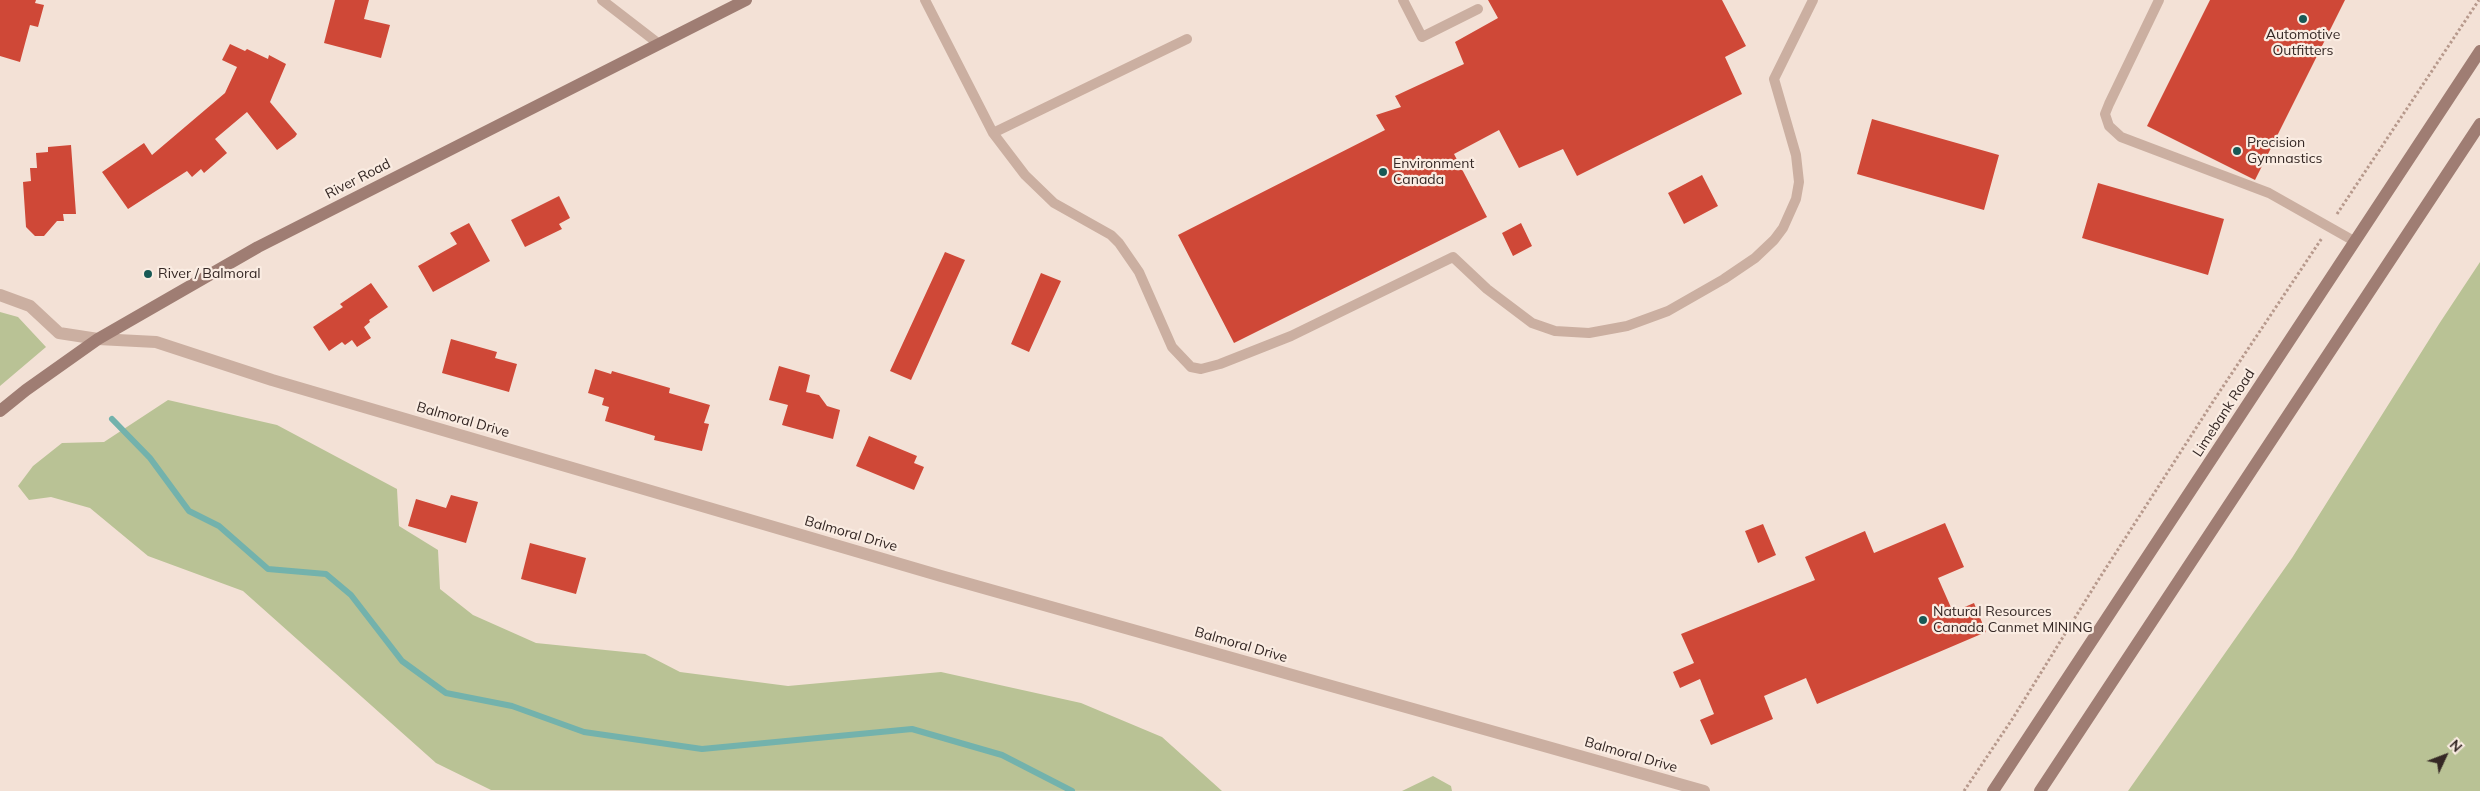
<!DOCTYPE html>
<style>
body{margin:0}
#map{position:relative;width:2480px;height:791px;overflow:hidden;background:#f3e1d6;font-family:Mulish,sans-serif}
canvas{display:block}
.north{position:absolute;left:2420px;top:731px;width:50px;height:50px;-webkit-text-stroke:4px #faece2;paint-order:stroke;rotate:47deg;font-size:14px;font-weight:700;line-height:20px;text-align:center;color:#352825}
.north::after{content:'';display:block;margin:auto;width:18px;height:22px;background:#352825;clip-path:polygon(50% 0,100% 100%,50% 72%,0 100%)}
</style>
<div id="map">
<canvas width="2480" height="791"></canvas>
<div class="north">N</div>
</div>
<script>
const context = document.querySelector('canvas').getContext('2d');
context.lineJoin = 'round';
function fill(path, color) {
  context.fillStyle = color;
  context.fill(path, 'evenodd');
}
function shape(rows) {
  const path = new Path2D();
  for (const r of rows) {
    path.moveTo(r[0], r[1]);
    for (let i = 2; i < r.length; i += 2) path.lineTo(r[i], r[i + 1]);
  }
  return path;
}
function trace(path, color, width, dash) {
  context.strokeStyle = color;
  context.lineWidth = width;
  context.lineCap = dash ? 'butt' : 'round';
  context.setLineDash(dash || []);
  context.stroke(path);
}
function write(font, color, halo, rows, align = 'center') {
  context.font = font + ' Mulish,sans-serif';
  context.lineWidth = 4.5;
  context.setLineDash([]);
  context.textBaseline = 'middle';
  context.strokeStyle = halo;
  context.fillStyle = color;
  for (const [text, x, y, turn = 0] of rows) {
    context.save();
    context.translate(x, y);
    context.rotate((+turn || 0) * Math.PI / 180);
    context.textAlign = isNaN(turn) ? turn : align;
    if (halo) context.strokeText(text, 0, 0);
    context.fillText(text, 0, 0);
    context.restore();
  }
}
const green = shape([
 [2480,262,2480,791,2128,791,2292,558,2439,324],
 [0,312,18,317,46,347,0,386],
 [168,400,277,425,397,489,399,526,438,550,440,589,473,615,536,643,645,654,680,672,788,686,941,672,1081,703,1162,737,1222,791,491,790,436,763,243,591,148,556,90,508,51,497,29,500,18,486,33,466,62,443,104,442],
 [1433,776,1451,786,1452,791,1402,791]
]);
const stream = shape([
 [112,419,150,458,189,511,219,526,268,569,326,574,351,595,402,661,446,693,512,706,584,732,702,749,912,729,1002,755,1072,791]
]);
const building = shape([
 [0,0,36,0,35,3,44,5,38,27,30,25,20,62,0,56],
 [335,0,369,0,364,19,390,25,381,58,324,43],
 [1488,0,1722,0,1746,46,1725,57,1742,94,1577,176,1563,149,1519,168,1499,130,1454,154,1487,217,1234,343,1178,235,1385,130,1376,115,1401,107,1395,96,1464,64,1455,42,1498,18],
 [2210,0,2345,0,2255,180,2147,126],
 [230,44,245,51,247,49,268,59,269,55,286,64,270,102,297,134,295,137,277,150,247,112,215,139,227,153,204,173,201,169,192,177,187,171,128,209,102,172,144,143,152,155,225,93,237,67,222,60],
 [1872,119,1999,155,1984,210,1857,174],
 [71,145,76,214,63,214,64,221,57,221,44,236,35,236,26,227,23,182,31,181,30,168,37,168,36,153,48,152,48,147],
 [1702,175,1718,206,1684,224,1668,193],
 [2098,183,2224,219,2208,275,2082,238],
 [559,196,570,218,559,224,562,229,525,247,511,220],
 [469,223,490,261,433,292,418,266,457,244,450,233],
 [1521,223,1532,246,1513,256,1502,233],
 [945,252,965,260,911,380,890,371],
 [1041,273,1061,281,1029,352,1011,344],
 [371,283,388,307,369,320,370,322,364,327,371,338,357,347,352,340,345,345,342,342,329,351,313,327,343,307,340,304],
 [451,339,497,352,495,358,517,364,509,392,442,373],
 [779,366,810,375,806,392,819,395,827,406,840,410,833,439,782,425,788,405,769,400],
 [595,369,611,374,612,371,670,388,669,393,710,405,704,423,709,424,702,451,654,440,655,436,605,421,609,407,602,405,604,398,588,393],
 [869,436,917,456,914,463,924,467,914,490,856,466],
 [451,495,478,502,466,543,408,526,416,499,446,508],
 [1945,523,1964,567,1938,578,1953,612,1974,603,1986,632,1817,704,1806,678,1764,696,1773,719,1711,745,1700,720,1714,714,1700,679,1680,688,1673,672,1694,663,1681,634,1815,580,1805,557,1865,531,1874,553],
 [1763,524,1776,555,1758,563,1745,531],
 [530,543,586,558,576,594,521,579]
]);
const path = shape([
 [2337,214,2479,0],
 [1964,791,2013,718,2097,582,2216,397,2322,238]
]);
const service = shape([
 [602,0,659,44],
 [925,0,993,133,1025,175,1054,203,1111,235,1119,243,1139,272,1172,347,1191,367,1201,369,1220,364,1291,336,1453,257,1487,289,1532,323,1555,331,1589,333,1627,326,1668,311,1724,279,1755,258,1774,240,1783,228,1796,199,1799,182,1796,155,1774,79,1813,0],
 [1403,0,1422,37,1478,9],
 [2159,0,2109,104,2105,114,2109,126,2121,137,2269,193,2354,241],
 [993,133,1187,39]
]);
const minor = shape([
 [0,295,30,306,59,333,98,339,156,342,272,380,941,576,1704,791]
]);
const secondary = shape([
 [0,411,26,390,98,339,258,247,746,0],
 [1993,791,2480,51],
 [2040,791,2480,124]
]);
const markers = [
 [2303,19,5,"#185955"],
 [2237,151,5,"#185955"],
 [1383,172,5,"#185955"],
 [148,274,5,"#185955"],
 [1923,620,5,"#185955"]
];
const poiNames = [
 ["Automotive",2303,35,"center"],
 ["Outfitters",2303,51,"center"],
 ["Precision",2247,143],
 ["Gymnastics",2247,159],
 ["Environment",1393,164],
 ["Canada",1393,180],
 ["River / Balmoral",158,274],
 ["Natural Resources",1933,612],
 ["Canada Canmet MINING",1933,628]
];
const streetNames = [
 ["River Road",358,179,-27],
 ["Limebank Road",2224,413,-57],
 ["Balmoral Drive",463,420,16],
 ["Balmoral Drive",851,534,16],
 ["Balmoral Drive",1241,645,16],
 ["Balmoral Drive",1631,755,16]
];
fill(green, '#b9c295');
trace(stream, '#73b2ac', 6);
fill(building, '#cf4837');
trace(path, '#b7998c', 3, [2.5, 2.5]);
trace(service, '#cbafa1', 10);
trace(minor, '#cbafa1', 12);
trace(secondary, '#9f7d73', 12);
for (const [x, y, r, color] of markers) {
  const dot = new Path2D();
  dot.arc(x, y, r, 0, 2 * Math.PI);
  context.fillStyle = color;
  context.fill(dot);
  trace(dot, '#faece2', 2);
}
write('14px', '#352825', '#faece2', poiNames, 'left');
write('14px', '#352825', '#faece2', streetNames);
</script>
